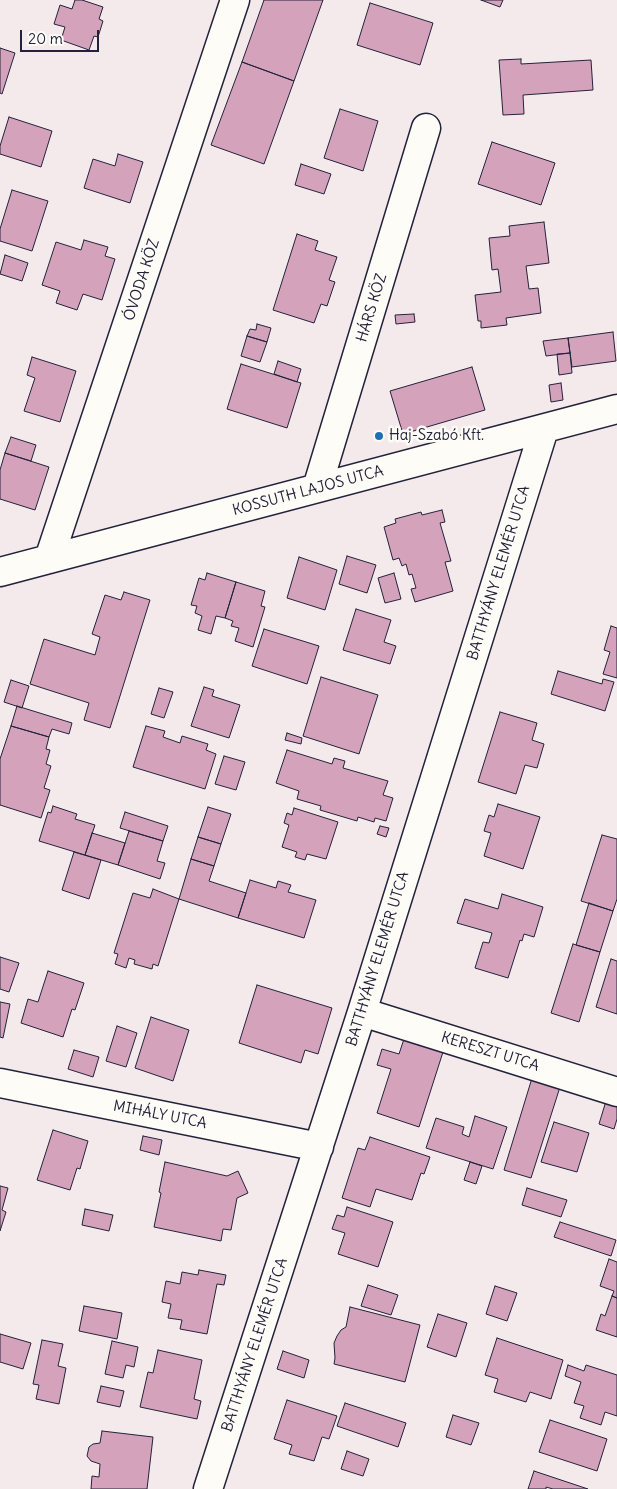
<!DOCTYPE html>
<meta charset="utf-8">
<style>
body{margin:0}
#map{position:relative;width:617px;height:1489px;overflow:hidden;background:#f5eaeb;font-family:Delius,sans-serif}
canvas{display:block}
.scale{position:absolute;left:20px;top:30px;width:79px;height:22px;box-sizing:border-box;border:2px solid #22223b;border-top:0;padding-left:6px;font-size:15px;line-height:18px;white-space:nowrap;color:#22223b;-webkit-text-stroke:4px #fdfcf7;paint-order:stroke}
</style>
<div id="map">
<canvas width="617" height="1489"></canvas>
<div class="scale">20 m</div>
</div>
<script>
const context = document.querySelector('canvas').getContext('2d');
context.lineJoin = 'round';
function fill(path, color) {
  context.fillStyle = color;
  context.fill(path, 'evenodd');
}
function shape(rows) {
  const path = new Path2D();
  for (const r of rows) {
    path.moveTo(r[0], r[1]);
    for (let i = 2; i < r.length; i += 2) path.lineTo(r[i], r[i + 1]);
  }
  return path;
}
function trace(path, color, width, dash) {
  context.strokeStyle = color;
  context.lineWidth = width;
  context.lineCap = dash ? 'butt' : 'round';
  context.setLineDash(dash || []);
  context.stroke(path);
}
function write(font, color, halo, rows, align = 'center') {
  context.font = font + ' Delius,sans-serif';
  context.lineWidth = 5;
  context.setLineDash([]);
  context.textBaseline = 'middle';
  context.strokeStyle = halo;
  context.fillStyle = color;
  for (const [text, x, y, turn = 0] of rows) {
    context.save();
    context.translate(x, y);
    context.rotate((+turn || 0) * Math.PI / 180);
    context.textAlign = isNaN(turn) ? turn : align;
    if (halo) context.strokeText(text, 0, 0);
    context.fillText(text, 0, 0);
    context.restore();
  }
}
const building = shape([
 [75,0,82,0,103,7,99,19,103,21,98,37,94,36,89,50,61,40,65,27,54,24,60,5,72,9,75,0],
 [264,0,323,0,294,81,242,62,264,0],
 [481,0,503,0,500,7,481,0],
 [370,3,433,23,420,65,357,45,370,3],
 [0,48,15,53,2,94,0,93,0,48],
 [521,59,521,64,591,60,593,90,523,95,524,114,503,115,499,60,521,59],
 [242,62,294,81,264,164,211,145,242,62],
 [340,109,378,121,363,171,324,158,340,109],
 [9,117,52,131,41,167,0,154,0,146,9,117],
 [492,142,555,163,541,205,478,184,492,142],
 [118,154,143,162,130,203,84,188,93,159,115,166,118,154],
 [301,164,331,174,324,194,295,185,301,164],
 [12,190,48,201,32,251,0,241,0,229,12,190],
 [544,222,549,263,526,266,529,289,538,288,541,313,506,318,507,325,481,328,481,321,478,321,475,295,501,292,498,269,492,270,489,238,510,236,509,226,544,222],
 [297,234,318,241,315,250,337,257,329,280,335,282,327,306,321,304,314,323,273,310,297,234],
 [84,240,108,247,105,256,115,259,102,300,83,294,77,310,56,303,60,291,42,285,56,242,81,250,84,240],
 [5,255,28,263,22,281,0,274,5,255],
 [414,314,415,322,396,324,395,315,414,314],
 [257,324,271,328,267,342,247,336,250,329,256,330,257,324],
 [613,332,616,361,572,367,568,338,613,332],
 [247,336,267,342,260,362,241,356,247,336],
 [568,338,570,353,546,356,543,341,568,338],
 [570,353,572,373,559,375,557,354,570,353],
 [32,357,76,371,60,422,24,411,35,378,27,375,32,357],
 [278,361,301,369,297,382,274,374,278,361],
 [241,364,301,383,287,428,227,409,241,364],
 [472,367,485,410,403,434,390,391,472,367],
 [561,383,563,400,551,402,549,385,561,383],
 [11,437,36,445,31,461,5,453,11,437],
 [5,453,49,467,35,510,0,499,0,470,5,453],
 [442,510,445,522,440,523,451,561,445,562,453,591,415,602,411,589,416,588,412,574,409,575,406,564,402,566,399,558,393,560,384,527,396,523,395,519,421,512,422,515,442,510],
 [347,556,376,565,367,593,339,584,347,556],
 [299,557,337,570,325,610,287,598,299,557],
 [207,573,236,582,225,618,216,616,211,634,198,630,202,616,195,613,197,606,191,605,199,578,205,580,207,573],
 [394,573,401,599,385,603,378,578,394,573],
 [236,582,265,591,261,606,265,607,253,647,235,641,239,628,231,626,233,621,225,618,236,582],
 [124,592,150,600,110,728,84,720,89,703,30,684,44,639,95,655,100,637,92,634,105,595,121,600,124,592],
 [356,609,391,620,384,642,396,646,390,664,343,650,356,609],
 [611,626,617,628,617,678,603,674,610,652,604,650,611,626],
 [264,629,319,646,307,684,252,666,264,629],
 [558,671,602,684,603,679,614,682,605,711,551,694,558,671],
 [321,677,378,695,359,754,303,736,321,677],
 [11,680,29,686,22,708,4,702,11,680],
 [204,687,214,690,212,696,240,705,229,738,191,726,204,687],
 [159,688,173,692,164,718,151,714,159,688],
 [17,706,72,723,69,734,52,729,49,737,11,726,17,706],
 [500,712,537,723,532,740,544,744,537,768,525,765,516,794,478,782,500,712],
 [11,726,49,737,46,749,50,750,46,764,51,766,44,788,50,790,41,818,0,805,0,759,11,726],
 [146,726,165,731,163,737,180,743,182,736,208,744,206,750,216,754,205,789,133,767,146,726],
 [287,733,302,738,301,744,285,740,287,733],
 [287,750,332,764,334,758,345,761,343,768,388,781,383,795,393,798,386,821,375,818,374,822,358,817,357,821,320,810,321,806,297,799,299,791,276,783,287,750],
 [224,756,245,762,236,790,215,784,224,756],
 [498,804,540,817,523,869,484,856,491,833,484,831,489,815,494,817,498,804],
 [53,806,77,814,75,819,95,825,85,855,39,841,48,812,51,813,53,806],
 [208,807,231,814,221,844,198,837,208,807],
 [294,808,338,822,326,859,307,854,305,860,295,857,297,852,282,847,289,825,284,823,287,813,292,815,294,808],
 [125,812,168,826,163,841,120,828,125,812],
 [380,826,389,828,386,837,377,834,380,826],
 [129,831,163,841,157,861,165,863,160,879,118,865,129,831],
 [92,833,125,843,118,865,85,855,92,833],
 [602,835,617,839,617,899,613,911,581,901,602,835],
 [198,837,221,844,214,866,191,859,198,837],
 [74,852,101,860,89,899,62,890,74,852],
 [191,859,214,866,209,881,246,893,238,918,179,899,191,859],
 [250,880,276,888,278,881,291,885,288,892,316,900,304,938,238,918,250,880],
 [153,889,179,899,158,966,153,964,152,969,134,964,135,960,129,958,126,968,115,964,118,954,114,953,133,893,150,898,153,889],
 [502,894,543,907,534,937,524,934,522,941,520,940,508,978,475,968,483,942,489,943,492,933,457,923,465,899,498,909,502,894],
 [589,903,613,911,600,952,576,945,589,903],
 [573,944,600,952,579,1022,551,1013,573,944],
 [0,957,19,963,9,992,0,989,0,957],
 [611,959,617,961,617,1014,596,1007,611,959],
 [48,971,84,983,75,1010,72,1009,63,1037,21,1023,28,999,38,1002,48,971],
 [257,985,332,1008,318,1054,305,1050,301,1063,239,1043,257,985],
 [0,1002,10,1004,3,1038,0,1037,0,1002],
 [151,1017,189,1030,173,1081,135,1068,151,1017],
 [117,1026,137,1033,126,1067,106,1061,117,1026],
 [404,1039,443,1052,419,1127,377,1113,391,1069,377,1065,382,1049,399,1054,404,1039],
 [74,1050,99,1057,93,1077,68,1069,74,1050],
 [532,1078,560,1087,531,1178,504,1170,532,1078],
 [606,1101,617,1104,617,1119,614,1129,599,1124,606,1101],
 [475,1116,507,1127,493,1169,426,1148,436,1118,464,1127,462,1134,469,1137,475,1116],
 [554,1122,589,1133,577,1172,541,1162,554,1122],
 [53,1130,88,1141,80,1169,77,1168,70,1190,37,1180,53,1130],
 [143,1136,162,1140,159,1155,140,1150,143,1136],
 [370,1137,430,1157,424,1174,421,1173,412,1200,376,1189,370,1207,342,1198,358,1148,365,1150,370,1137],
 [165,1162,227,1176,238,1171,248,1193,237,1198,231,1230,223,1229,221,1241,154,1227,161,1193,159,1192,165,1162],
 [470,1162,482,1166,476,1184,464,1180,470,1162],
 [0,1186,8,1188,2,1210,6,1212,0,1231,0,1186],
 [527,1188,567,1200,561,1217,522,1205,527,1188],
 [347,1207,393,1222,378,1267,338,1254,345,1233,332,1229,337,1215,344,1217,347,1207],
 [85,1209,113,1215,109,1231,82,1225,85,1209],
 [560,1222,616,1240,611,1256,554,1237,560,1222],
 [609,1259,617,1262,617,1298,612,1296,614,1291,600,1286,609,1259],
 [199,1270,226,1275,224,1285,217,1284,207,1334,180,1329,182,1320,168,1318,171,1304,162,1302,166,1281,180,1284,182,1272,198,1275,199,1270],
 [368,1285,398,1295,391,1315,361,1306,368,1285],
 [495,1286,517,1293,507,1321,486,1314,495,1286],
 [612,1296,617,1298,617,1337,596,1330,601,1314,605,1316,612,1296],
 [84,1306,122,1313,117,1339,79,1331,84,1306],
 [350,1307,420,1325,405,1382,334,1364,335,1358,334,1343,337,1336,341,1330,346,1327,350,1307],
 [438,1314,467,1323,456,1357,427,1347,438,1314],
 [0,1334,31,1343,23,1369,0,1362,0,1334],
 [497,1338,563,1360,551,1399,530,1392,526,1402,494,1392,498,1379,485,1375,497,1338],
 [42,1340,63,1344,58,1366,66,1368,59,1404,36,1399,39,1385,33,1384,42,1340],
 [112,1341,138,1347,134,1367,126,1365,123,1378,105,1374,112,1341],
 [158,1350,202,1360,194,1399,201,1401,197,1419,140,1407,148,1372,153,1373,158,1350],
 [283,1351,309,1360,304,1378,277,1369,283,1351],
 [568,1365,584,1371,586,1365,617,1375,617,1416,605,1412,601,1425,580,1418,584,1406,574,1403,581,1382,565,1376,568,1365],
 [101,1386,124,1391,120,1407,97,1402,101,1386],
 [287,1400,337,1416,329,1439,322,1437,314,1461,289,1454,292,1445,274,1439,287,1400],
 [345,1403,406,1423,398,1447,337,1426,345,1403],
 [453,1415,479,1423,471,1445,446,1437,453,1415],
 [550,1420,607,1439,597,1471,539,1452,550,1420],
 [102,1431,153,1437,147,1489,91,1489,92,1476,99,1477,100,1464,91,1461,87,1456,89,1447,93,1444,100,1443,102,1431],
 [347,1451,369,1459,363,1476,341,1469,347,1451],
 [534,1471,588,1489,553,1489,546,1487,546,1489,528,1489,534,1471]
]);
const minor = shape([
 [317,488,426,128],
 [49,559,235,0],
 [0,572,617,409],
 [362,1012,617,1092],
 [0,1083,319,1147],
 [208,1489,362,1012,544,429]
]);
const markers = [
 [379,436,5,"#1f6fb2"]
];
const streetNames = [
 ["ÓVODA KÖZ",142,280,-72],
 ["HÁRS KÖZ",372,308,-73],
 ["KOSSUTH LAJOS UTCA",308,491,-15],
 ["BATTHYÁNY ELEMÉR UTCA",499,573,-73],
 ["BATTHYÁNY ELEMÉR UTCA",378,959,-73],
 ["KERESZT UTCA",490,1052,17],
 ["MIHÁLY UTCA",160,1115,11],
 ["BATTHYÁNY ELEMÉR UTCA",255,1345,-72]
];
const poiNames = [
 ["Haj-Szabó Kft.",389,436]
];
fill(building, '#d5a2bc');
trace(building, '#22223b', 1);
trace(minor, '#22223b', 31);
trace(minor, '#fdfcf7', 28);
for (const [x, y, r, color] of markers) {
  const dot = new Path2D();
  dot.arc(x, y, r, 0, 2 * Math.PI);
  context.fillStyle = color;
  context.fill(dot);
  trace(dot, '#fdfcf7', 2);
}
write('15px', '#22223b', '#fdfcf7', streetNames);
write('15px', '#22223b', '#fdfcf7', poiNames, 'left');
</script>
